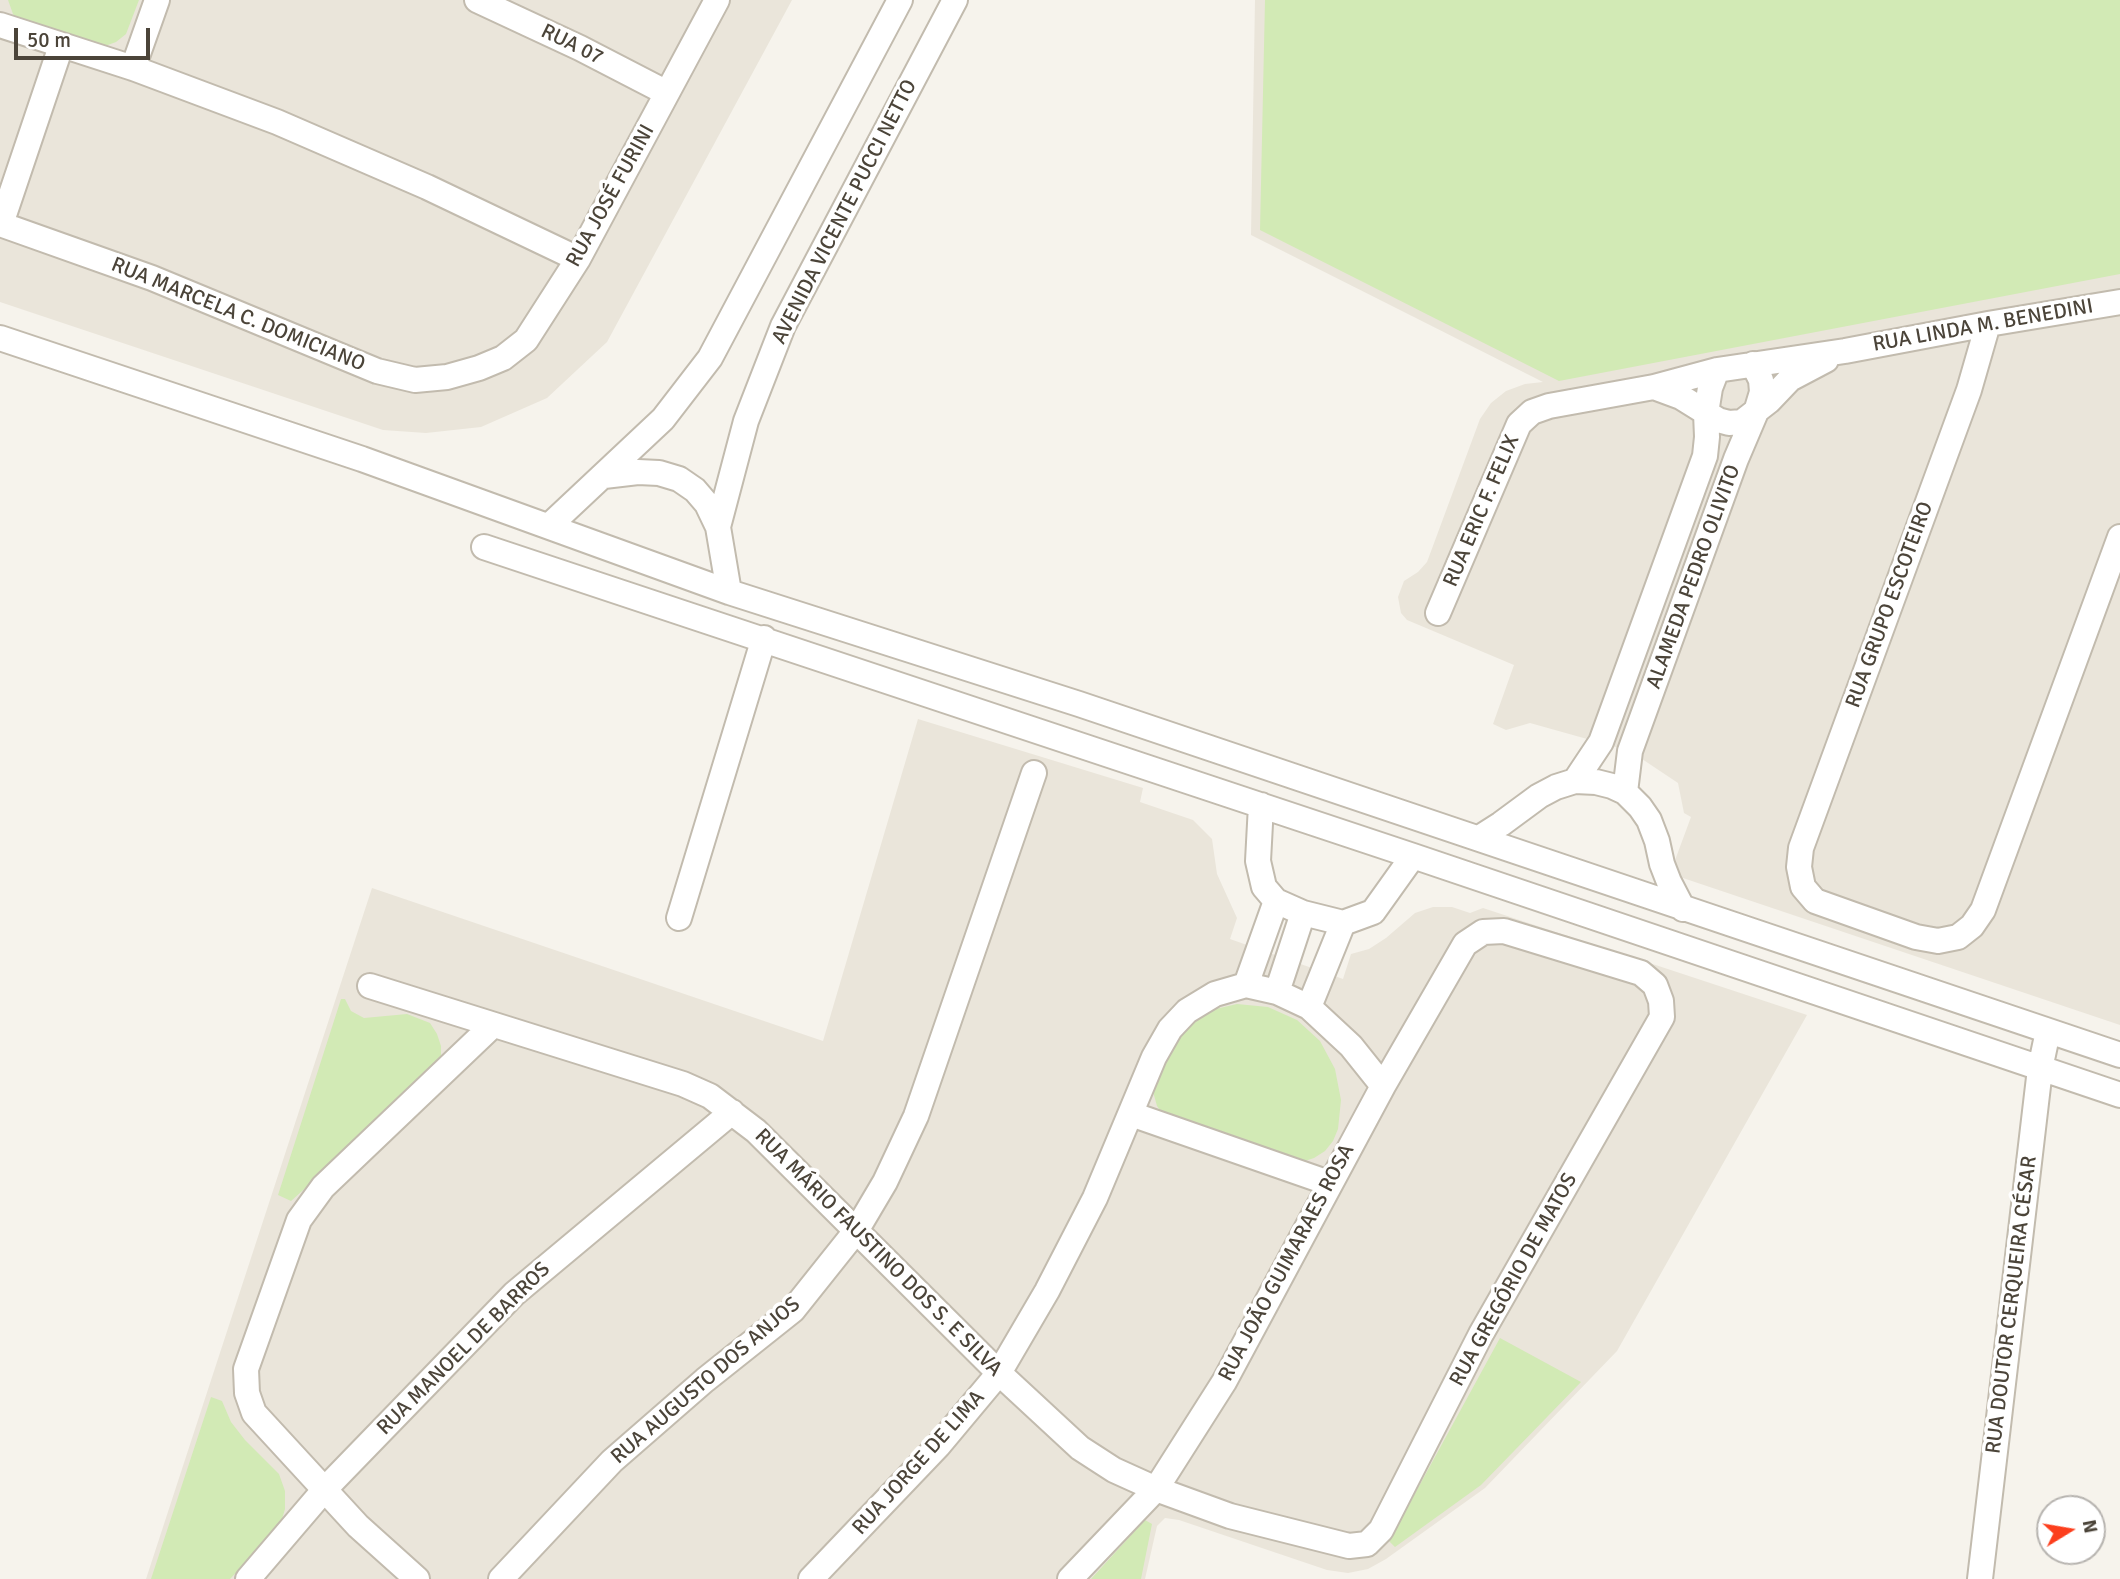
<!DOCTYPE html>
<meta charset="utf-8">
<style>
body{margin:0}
#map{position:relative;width:2120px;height:1579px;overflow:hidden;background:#f6f3ec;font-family:Signika,sans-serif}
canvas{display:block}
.north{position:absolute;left:2036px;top:1495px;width:70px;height:70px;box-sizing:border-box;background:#fff;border:2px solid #b7b4b0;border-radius:50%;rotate:79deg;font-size:19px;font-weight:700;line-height:28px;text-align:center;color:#4b4439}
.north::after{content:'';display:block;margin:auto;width:24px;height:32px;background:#fc3f1d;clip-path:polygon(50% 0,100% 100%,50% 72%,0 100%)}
.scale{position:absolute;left:14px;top:28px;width:136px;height:32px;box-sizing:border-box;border:4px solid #4b4439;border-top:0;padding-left:9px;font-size:21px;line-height:24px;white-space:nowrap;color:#4b4439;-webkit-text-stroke:5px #fff;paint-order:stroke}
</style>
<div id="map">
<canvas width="2120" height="1579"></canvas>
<div class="north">N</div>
<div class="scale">50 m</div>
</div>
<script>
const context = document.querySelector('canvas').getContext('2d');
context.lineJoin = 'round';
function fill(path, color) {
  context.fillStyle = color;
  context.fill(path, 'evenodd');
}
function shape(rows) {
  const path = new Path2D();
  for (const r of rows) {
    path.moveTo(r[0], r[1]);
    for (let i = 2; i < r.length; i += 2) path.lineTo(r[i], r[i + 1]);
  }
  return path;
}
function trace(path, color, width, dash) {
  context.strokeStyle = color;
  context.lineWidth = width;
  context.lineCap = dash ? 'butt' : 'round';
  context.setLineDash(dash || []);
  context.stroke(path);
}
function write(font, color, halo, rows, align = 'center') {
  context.font = font + ' Signika,sans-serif';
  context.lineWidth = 7;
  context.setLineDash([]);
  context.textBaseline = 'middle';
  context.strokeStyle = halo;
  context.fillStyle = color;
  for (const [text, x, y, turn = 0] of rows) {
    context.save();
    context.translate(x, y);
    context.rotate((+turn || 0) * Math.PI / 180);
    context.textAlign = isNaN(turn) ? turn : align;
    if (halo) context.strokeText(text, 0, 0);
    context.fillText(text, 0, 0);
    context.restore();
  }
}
const residential = shape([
 [0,0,792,0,607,342,547,398,481,427,426,433,383,430,0,302],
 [1255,0,2120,0,2120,1025,1677,876,1674,863,1691,817,1684,813,1678,783,1630,751,1530,723,1506,730,1493,724,1514,665,1407,620,1401,613,1398,597,1404,581,1418,572,1427,562,1480,419,1491,403,1506,391,1525,384,1543,382,1251,235],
 [918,719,1143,788,1140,802,1193,820,1212,839,1217,874,1237,918,1230,939,1343,979,1351,954,1369,949,1386,938,1415,913,1433,907,1452,907,1470,913,1483,908,1807,1015,1617,1351,1485,1488,1386,1559,1368,1569,1348,1573,1327,1570,1179,1520,1165,1518,1157,1526,1145,1579,146,1579,372,888,823,1041]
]);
const green = shape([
 [8,0,139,0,126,34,116,42,105,46,21,24,13,14],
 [1265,0,2120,0,2120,274,1559,381,1260,230],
 [341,999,345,999,351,1011,364,1018,407,1014,430,1023,437,1034,441,1046,441,1059,437,1070,291,1201,278,1195],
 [1237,1004,1268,1007,1297,1020,1320,1041,1335,1069,1341,1100,1338,1129,1333,1141,1325,1151,1314,1158,1302,1162,1168,1121,1157,1106,1152,1088,1180,1027,1207,1011],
 [1500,1338,1581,1382,1481,1485,1395,1547,1389,1541],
 [211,1397,222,1401,231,1422,245,1440,279,1474,285,1491,285,1509,280,1526,230,1579,151,1579],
 [1145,1520,1152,1524,1141,1579,1091,1579]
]);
const minor = shape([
 [477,0,580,48,667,93],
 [0,25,133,68,277,122,427,187,578,259],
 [133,68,157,0],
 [0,224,152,278,377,371,415,380,447,377,479,368,503,358,526,340,578,259,717,0],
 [1,224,61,46],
 [1988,324,1969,390,1801,848,1799,867,1803,887,1815,901,1916,937,1938,941,1958,937,1972,926,1983,910,2120,537],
 [0,338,362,459,729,592,1079,704,2120,1055],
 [1654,387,1681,397,1718,420,1729,423,1742,422,1769,401,1790,379,1826,360],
 [604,476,638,472,659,473,679,479,695,490,707,504,718,527],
 [549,526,663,419,710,358,900,0],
 [484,547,1413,856,2120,1095],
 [729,592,718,527,746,421,783,326,955,0],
 [1438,613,1519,424,1532,412,1549,406,1654,387,1717,370,1845,351,1988,324,2120,302],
 [1575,781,1601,742,1705,456,1707,437,1706,413,1710,388,1717,370],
 [1625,792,1630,751,1736,459,1756,412,1762,392,1761,380,1753,364],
 [1261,805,1258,861,1264,887,1276,901,1303,913,1343,923,1373,912,1413,856],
 [1479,838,1501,824,1539,796,1556,787,1575,781,1596,782,1612,786,1625,792,1640,807,1649,820,1657,841,1662,864,1669,882,1683,909],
 [679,918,764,638],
 [1246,985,1276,901],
 [370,986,683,1084,710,1096,756,1131,999,1373,1080,1448,1114,1470,1156,1489,1230,1516,1349,1546,1367,1544,1381,1530,1481,1334,1662,1017,1661,1001,1655,985,1641,973,1504,931,1483,932,1465,944,1383,1086,1224,1382,1156,1489,1070,1579],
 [1277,992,1303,913],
 [1309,1007,1343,923],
 [1131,1114,1329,1183],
 [248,1579,325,1489,514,1294,732,1112],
 [417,1579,358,1526,254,1413,247,1393,246,1369,299,1220,323,1187,493,1025],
 [501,1579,612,1461,705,1380,793,1310,856,1231,885,1182,916,1116,1034,773],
 [811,1579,938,1446,999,1373,1047,1291,1095,1198,1154,1057,1170,1029,1187,1011,1215,994,1246,985,1277,992,1309,1007,1351,1046,1383,1086],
 [1980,1579,2040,1069,2048,1031]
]);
const streetNames = [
 ["RUA 07",572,45,26],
 ["RUA JOSÉ FURINI",611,196,-61],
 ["AVENIDA VICENTE PUCCI NETTO",845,212,-63],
 ["RUA MARCELA C. DOMICIANO",238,315,22],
 ["RUA LINDA M. BENEDINI",1983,326,-10],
 ["RUA ERIC F. FELIX",1482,511,-67],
 ["ALAMEDA PEDRO OLIVITO",1694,577,-70],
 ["RUA GRUPO ESCOTEIRO",1890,605,-70],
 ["RUA MÁRIO FAUSTINO DOS S. E SILVA",878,1253,45],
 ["RUA JOÃO GUIMARAES ROSA",1287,1263,-62],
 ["RUA GREGÓRIO DE MATOS",1514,1280,-61],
 ["RUA DOUTOR CERQUEIRA CÉSAR",2012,1305,-83],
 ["RUA MANOEL DE BARROS",464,1349,-45],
 ["RUA AUGUSTO DOS ANJOS",706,1381,-41],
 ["RUA JORGE DE LIMA",919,1463,-48]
];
fill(residential, '#eae5da');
fill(green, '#d2eab5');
trace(minor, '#c2bbae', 28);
trace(minor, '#fff', 24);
write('21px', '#4b4439', '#fff', streetNames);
</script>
